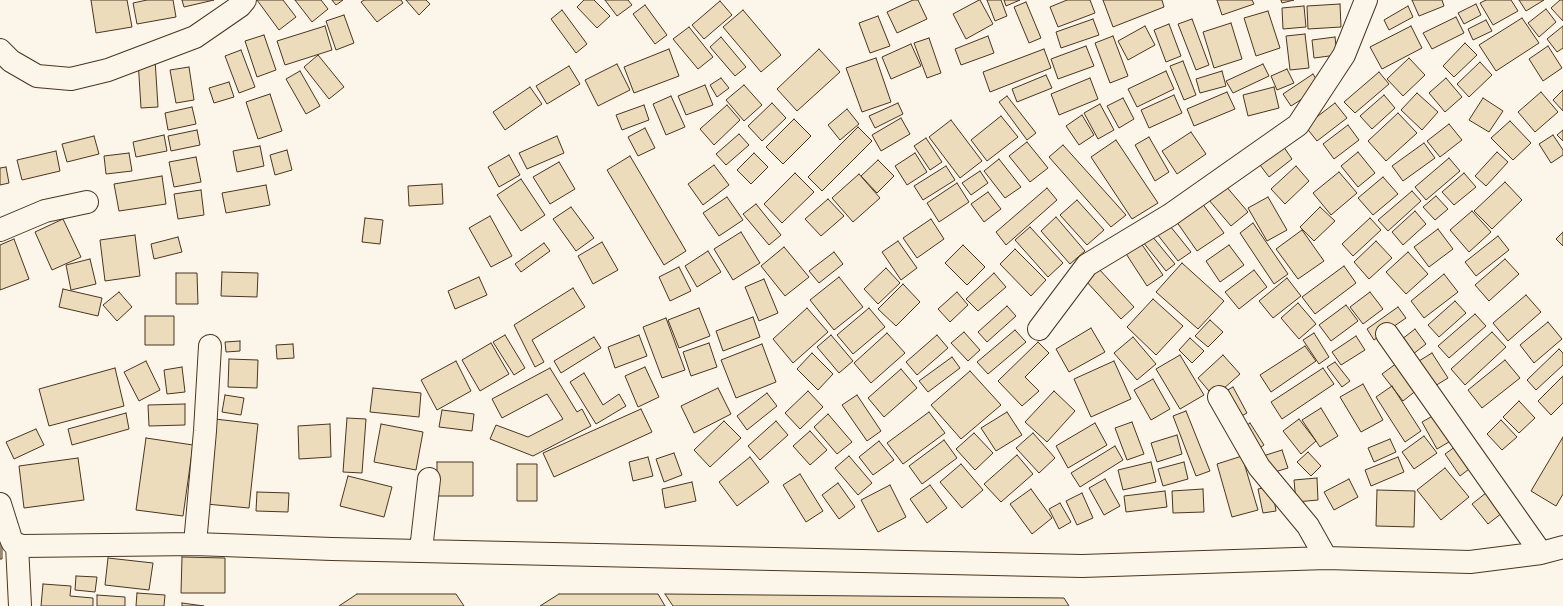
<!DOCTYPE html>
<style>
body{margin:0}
canvas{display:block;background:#fbf6e9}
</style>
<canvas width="1563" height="606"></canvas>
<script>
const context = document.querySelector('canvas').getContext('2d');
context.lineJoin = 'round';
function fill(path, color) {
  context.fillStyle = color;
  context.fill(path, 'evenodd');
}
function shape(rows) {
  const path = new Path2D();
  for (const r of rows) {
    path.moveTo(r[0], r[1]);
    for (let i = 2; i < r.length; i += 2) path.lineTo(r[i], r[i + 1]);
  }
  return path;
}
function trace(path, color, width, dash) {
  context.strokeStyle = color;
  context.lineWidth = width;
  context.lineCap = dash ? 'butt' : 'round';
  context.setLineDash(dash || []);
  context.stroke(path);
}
const building = shape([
 [91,0,127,0,132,27,96,33,91,0],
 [147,0,173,0,176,17,137,24,133,3,147,0],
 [182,0,214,0,184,7,182,0],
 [257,0,283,0,296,17,279,30,257,0],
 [295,0,321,0,328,9,312,22,295,0],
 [332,0,343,0,336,5,332,0],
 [364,0,401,0,403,3,377,22,361,2,364,0],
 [406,0,426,0,430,4,419,15,406,0],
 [584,0,594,0,610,16,597,28,577,7,584,0],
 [605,0,628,0,632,5,617,16,605,0],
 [913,0,918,0,927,19,897,33,887,12,913,0],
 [979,0,980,0,993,24,966,39,953,14,979,0],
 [987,0,1001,0,1007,16,995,21,987,0],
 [1004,0,1020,0,1006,6,1004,0],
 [1067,0,1090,0,1095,13,1058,27,1050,7,1067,0],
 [1103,0,1162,0,1164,7,1113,27,1103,0],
 [1217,0,1252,0,1254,4,1222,15,1217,0],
 [1281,0,1294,0,1282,3,1281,0],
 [1412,0,1442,0,1444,6,1419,16,1412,0],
 [1486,0,1511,0,1518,11,1493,25,1480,3,1486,0],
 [1519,0,1544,0,1526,11,1519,0],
 [1560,0,1563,0,1563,21,1551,8,1560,0],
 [720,1,732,15,704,39,692,25,720,1],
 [1026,2,1041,38,1029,43,1014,7,1026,2],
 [1340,4,1341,27,1308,29,1307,6,1340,4],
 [1476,4,1481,15,1464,24,1458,13,1476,4],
 [645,5,667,35,655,44,633,14,645,5],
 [1304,6,1306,27,1283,29,1282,8,1304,6],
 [1408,6,1413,17,1389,30,1384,20,1408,6],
 [1546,9,1556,22,1539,37,1528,23,1546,9],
 [562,10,587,44,576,53,551,19,562,10],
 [743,10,781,55,761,72,723,27,743,10],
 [1268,11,1280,48,1256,56,1244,18,1268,11],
 [344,15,354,43,336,50,326,21,344,15],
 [878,16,890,46,870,53,859,23,878,16],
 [1456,17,1464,33,1432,49,1423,33,1456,17],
 [1522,18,1539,43,1496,71,1479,45,1522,18],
 [1093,19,1099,35,1061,48,1056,32,1093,19],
 [1192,19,1209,65,1196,70,1178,24,1192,19],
 [1486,20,1492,31,1473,40,1468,29,1486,20],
 [1231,23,1242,59,1214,68,1203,32,1231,23],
 [1169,24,1181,56,1166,62,1154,30,1169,24],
 [325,26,332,50,285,65,277,41,325,26],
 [1145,26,1155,45,1128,60,1118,41,1145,26],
 [1411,26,1422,48,1382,69,1370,47,1411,26],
 [1563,26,1563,48,1557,52,1547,39,1563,26],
 [689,27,713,57,698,69,673,39,689,27],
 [1305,34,1309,68,1290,70,1286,36,1305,34],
 [264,35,276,70,257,77,245,41,264,35],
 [988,36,994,53,961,65,955,49,988,36],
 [1113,36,1128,76,1110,83,1095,43,1113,36],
 [721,37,746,67,735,76,710,47,721,37],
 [1335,37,1337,55,1314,58,1312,40,1335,37],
 [929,38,941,73,927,78,914,43,929,38],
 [1465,43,1477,55,1454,77,1443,66,1465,43],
 [911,44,921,66,891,79,882,57,911,44],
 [1086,46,1094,66,1058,79,1051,59,1086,46],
 [1548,46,1562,68,1543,81,1529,59,1548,46],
 [669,49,679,76,634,93,624,67,669,49],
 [819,49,840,72,797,111,777,89,819,49],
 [1044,49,1051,68,990,92,983,72,1044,49],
 [241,50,255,87,239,93,225,56,241,50],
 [318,55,344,87,329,99,304,67,318,55],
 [876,58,891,102,862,112,846,68,876,58],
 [1409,58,1425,75,1403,96,1387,79,1409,58],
 [155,59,158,107,141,108,138,60,155,59],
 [1183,61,1196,95,1184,100,1170,66,1183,61],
 [1480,62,1492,75,1469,97,1457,84,1480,62],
 [617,64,630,90,598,106,585,80,617,64],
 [1263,64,1269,76,1233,93,1226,81,1263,64],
 [569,66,580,84,547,104,536,86,569,66],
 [189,67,194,100,176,103,170,70,189,67],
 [1287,69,1294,83,1277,90,1271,76,1287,69],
 [300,71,320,106,306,114,286,79,300,71],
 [1166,71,1174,89,1137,107,1128,89,1166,71],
 [1222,71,1226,86,1200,93,1196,79,1222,71],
 [1379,72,1389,84,1355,113,1344,102,1379,72],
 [1313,74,1321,87,1291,106,1283,94,1313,74],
 [1046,75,1052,88,1017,102,1012,89,1046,75],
 [721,78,729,88,717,97,710,85,721,78],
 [1090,78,1098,99,1059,115,1051,94,1090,78],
 [1446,78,1462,97,1445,112,1429,93,1446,78],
 [229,82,234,97,214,103,209,88,229,82],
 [705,85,713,105,686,115,678,96,705,85],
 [744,85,762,105,744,121,726,100,744,85],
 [530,87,542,104,505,130,493,112,530,87],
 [1274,87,1279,108,1248,116,1243,95,1274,87],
 [1563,90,1563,111,1553,100,1563,90],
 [1227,92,1235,109,1194,126,1187,109,1227,92],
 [1541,92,1558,112,1535,132,1518,112,1541,92],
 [1417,93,1438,112,1422,130,1401,110,1417,93],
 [270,94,282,131,258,139,246,102,270,94],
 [1174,95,1182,113,1149,128,1141,110,1174,95],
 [1384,95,1395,108,1372,129,1360,116,1384,95],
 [671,96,685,127,666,135,653,104,671,96],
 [1007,96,1036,133,1027,140,999,102,1007,96],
 [1123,98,1134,119,1119,128,1107,106,1123,98],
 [1483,98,1503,111,1489,132,1469,120,1483,98],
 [772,103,786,118,762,141,748,126,772,103],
 [898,103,903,114,875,128,869,116,898,103],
 [1335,103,1347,118,1317,141,1305,126,1335,103],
 [1100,104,1114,130,1098,139,1084,113,1100,104],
 [644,105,649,120,622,130,616,115,644,105],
 [727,105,740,120,714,145,700,129,727,105],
 [192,107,196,124,168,130,165,113,192,107],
 [847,109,859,124,840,140,828,125,847,109],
 [1398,113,1417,133,1386,161,1368,141,1398,113],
 [1082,115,1094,135,1079,145,1066,126,1082,115],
 [1001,116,1018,137,987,161,971,140,1001,116],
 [901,118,910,134,881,151,872,135,901,118],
 [794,119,811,136,783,164,766,147,794,119],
 [951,120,982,161,960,178,929,137,951,120],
 [1510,121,1531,143,1513,160,1491,138,1510,121],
 [1449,124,1462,140,1440,157,1427,141,1449,124],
 [1348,125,1359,140,1334,159,1323,144,1348,125],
 [858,127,872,141,822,191,808,177,858,127],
 [645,128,655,148,638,156,628,137,645,128],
 [197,130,200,145,171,151,168,136,197,130],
 [1563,130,1563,141,1557,135,1563,130],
 [1191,132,1206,154,1177,174,1162,151,1191,132],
 [739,134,749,145,726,165,716,154,739,134],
 [164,135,167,151,136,157,133,142,164,135],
 [1553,135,1563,150,1563,155,1551,163,1539,144,1553,135],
 [94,136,99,154,67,162,62,144,94,136],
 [557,136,564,153,527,169,519,153,557,136],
 [1149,137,1169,172,1155,181,1135,145,1149,137],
 [926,138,942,162,930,170,914,146,926,138],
 [1116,140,1158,203,1132,219,1091,157,1116,140],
 [1027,142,1048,168,1030,182,1009,156,1027,142],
 [1281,143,1292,159,1269,177,1257,161,1281,143],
 [1424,143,1435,158,1403,181,1392,166,1424,143],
 [1063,145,1126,215,1111,227,1049,157,1063,145],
 [260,146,264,166,237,172,233,151,260,146],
 [287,150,292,170,275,175,270,155,287,150],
 [56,151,60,171,22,180,17,160,56,151],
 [1358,152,1375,173,1358,187,1341,166,1358,152],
 [1497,152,1508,162,1486,186,1475,176,1497,152],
 [129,153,132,171,106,174,104,156,129,153],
 [754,153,768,167,751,184,737,170,754,153],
 [915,153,927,172,907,185,895,166,915,153],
 [509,155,520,175,499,187,488,167,509,155],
 [630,156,686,251,664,265,607,170,630,156],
 [196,157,201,182,174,187,169,162,196,157],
 [1449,158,1460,171,1426,200,1415,187,1449,158],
 [999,159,1021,187,1005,198,984,171,999,159],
 [878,160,894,176,877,193,861,176,878,160],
 [559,162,575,189,550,204,533,177,559,162],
 [714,165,729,185,703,205,688,184,714,165],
 [946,166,955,180,923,200,914,186,946,166],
 [1296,166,1309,181,1285,204,1271,189,1296,166],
 [6,167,9,183,0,185,0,168,6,167],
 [980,171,988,183,971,195,962,183,980,171],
 [1339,172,1357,193,1331,215,1313,193,1339,172],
 [795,173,814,192,782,223,764,204,795,173],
 [1464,173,1476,187,1454,205,1442,192,1464,173],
 [859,174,880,198,853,222,832,198,859,174],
 [162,176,166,204,119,211,114,184,162,176],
 [1383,177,1398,194,1373,215,1358,198,1383,177],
 [521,179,545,215,521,231,497,195,521,179],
 [1505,182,1522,200,1492,229,1474,211,1505,182],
 [957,183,969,202,939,222,927,203,957,183],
 [442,184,443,204,409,206,408,186,442,184],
 [266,185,270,205,226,213,222,193,266,185],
 [1225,185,1248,212,1231,226,1208,199,1225,185],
 [1047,188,1057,200,1006,245,996,232,1047,188],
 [201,190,204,215,178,219,174,194,201,190],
 [1412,191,1421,201,1388,231,1378,220,1412,191],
 [988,192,1001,209,984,222,971,204,988,192],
 [1436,196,1448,209,1435,220,1423,207,1436,196],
 [727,197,743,220,719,236,703,213,727,197],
 [1268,197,1287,230,1267,241,1248,208,1268,197],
 [828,199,844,216,821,236,805,219,828,199],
 [1199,199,1224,233,1197,251,1174,218,1199,199],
 [1077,200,1104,230,1087,245,1060,215,1077,200],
 [756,204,781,235,769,245,743,214,756,204],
 [571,207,594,238,576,251,553,219,571,207],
 [1320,207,1335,221,1314,241,1300,227,1320,207],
 [1415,211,1426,224,1403,245,1392,232,1415,211],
 [1472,211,1491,232,1469,252,1450,230,1472,211],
 [490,216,512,256,491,267,469,228,490,216],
 [1056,217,1085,251,1070,264,1041,231,1056,217],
 [365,218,383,220,380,244,362,242,365,218],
 [1370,218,1381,230,1353,256,1342,244,1370,218],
 [63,219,81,257,52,270,35,232,63,219],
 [931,219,944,239,917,258,903,238,931,219],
 [1166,221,1191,252,1178,261,1154,230,1166,221],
 [1253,223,1288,274,1274,284,1240,233,1253,223],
 [1030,227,1063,263,1048,277,1015,240,1030,227],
 [1438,229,1453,249,1429,267,1414,247,1438,229],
 [1147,230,1175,264,1166,271,1139,237,1147,230],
 [1302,230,1324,261,1298,279,1276,249,1302,230],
 [741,232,760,263,733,280,714,249,741,232],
 [1563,232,1563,246,1556,239,1563,232],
 [135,235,140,276,105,281,100,240,135,235],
 [1136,236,1163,275,1147,286,1121,246,1136,236],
 [1498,236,1509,250,1476,276,1465,262,1498,236],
 [178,237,182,252,154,259,151,244,178,237],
 [14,239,29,279,0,290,0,245,14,239],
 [898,241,917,268,901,280,882,252,898,241],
 [1376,241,1392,258,1369,279,1354,262,1376,241],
 [602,242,618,270,593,284,578,256,602,242],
 [544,243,550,251,521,272,515,264,544,243],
 [963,245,985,267,967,285,945,263,963,245],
 [1229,245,1244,265,1220,282,1206,261,1229,245],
 [784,247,809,277,785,296,761,266,784,247],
 [1015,249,1046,280,1031,296,1000,264,1015,249],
 [708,251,721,272,697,287,685,266,708,251],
 [834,252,843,264,819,283,809,271,834,252],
 [1408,252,1428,274,1406,294,1386,272,1408,252],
 [90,259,96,284,71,290,66,265,90,259],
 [1505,259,1519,274,1489,301,1475,285,1505,259],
 [1182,263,1224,301,1198,329,1156,292,1182,263],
 [1344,266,1356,283,1315,314,1302,297,1344,266],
 [679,267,691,291,670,301,659,277,679,267],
 [886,268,900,283,878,304,864,289,886,268],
 [1098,268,1134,307,1121,319,1085,280,1098,268],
 [1254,270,1267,287,1239,309,1225,292,1254,270],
 [222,272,258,273,257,297,221,296,222,272],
 [176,273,197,273,198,304,176,304,176,273],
 [994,273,1006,287,978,311,966,299,994,273],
 [1444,274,1458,292,1424,318,1411,301,1444,274],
 [479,277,487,295,455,309,448,291,479,277],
 [839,277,863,307,834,330,810,300,839,277],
 [1287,278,1301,296,1273,318,1259,301,1287,278],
 [764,279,778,313,759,321,745,287,764,279],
 [903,284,920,302,896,326,878,309,903,284],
 [573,288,585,307,532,340,544,362,535,367,514,325,573,288],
 [63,289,102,298,98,316,59,307,63,289],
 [119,292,132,307,117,321,103,305,119,292],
 [957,292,968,305,950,322,938,309,957,292],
 [1370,292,1383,309,1363,324,1350,307,1370,292],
 [1526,295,1541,312,1508,341,1493,323,1526,295],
 [1153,299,1183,326,1156,355,1127,327,1153,299],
 [1455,301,1466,313,1439,337,1428,325,1455,301],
 [1298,303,1316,324,1299,339,1281,318,1298,303],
 [1346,305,1358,321,1331,341,1319,325,1346,305],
 [1007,306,1016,316,987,342,978,332,1007,306],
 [1398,307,1406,318,1374,340,1367,329,1398,307],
 [699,308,710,336,679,348,668,320,699,308],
 [807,308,828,332,793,363,773,339,807,308],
 [869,308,885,327,853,354,837,335,869,308],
 [1475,314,1486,326,1449,358,1438,346,1475,314],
 [145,316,174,316,174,345,145,345,145,316],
 [753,317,760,337,723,351,716,331,753,317],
 [666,318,685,370,662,378,643,327,666,318],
 [1210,320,1223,332,1208,347,1195,336,1210,320],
 [1548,322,1562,339,1534,363,1520,345,1548,322],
 [1091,328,1105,352,1069,372,1056,349,1091,328],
 [1415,329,1426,344,1408,358,1397,343,1415,329],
 [1015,330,1026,342,988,374,977,362,1015,330],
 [964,332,980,350,968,361,951,343,964,332],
 [1492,332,1506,347,1465,385,1451,369,1492,332],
 [887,333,905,353,871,383,854,363,887,333],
 [1314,333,1329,357,1319,364,1303,340,1314,333],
 [505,335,525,368,514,375,493,342,505,335],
 [639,335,647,356,615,368,608,347,639,335],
 [831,335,853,361,839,373,817,347,831,335],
 [937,335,948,348,917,375,906,362,937,335],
 [1356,336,1365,350,1341,365,1332,352,1356,336],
 [594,337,601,348,561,373,554,361,594,337],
 [1133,337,1156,364,1137,380,1114,353,1133,337],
 [1190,338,1204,351,1192,363,1179,350,1190,338],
 [240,341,240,351,226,352,225,342,240,341],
 [1038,342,1049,353,1025,377,1039,391,1022,406,998,381,1038,342],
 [491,343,509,374,480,391,462,360,491,343],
 [709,343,717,367,691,376,683,352,709,343],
 [293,344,294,358,277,359,276,345,293,344],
 [762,344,776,382,736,398,721,360,762,344],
 [1305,346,1316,361,1271,392,1260,375,1305,346],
 [1559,349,1563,353,1563,365,1536,390,1527,380,1559,349],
 [812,353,833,374,818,390,797,369,812,353],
 [1432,353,1448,378,1430,389,1414,364,1432,353],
 [1180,355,1204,395,1180,409,1156,369,1180,355],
 [1223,355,1240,374,1214,397,1198,378,1223,355],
 [952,357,960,368,928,392,919,381,952,357],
 [229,359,258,360,257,388,228,387,229,359],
 [1505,360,1520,378,1482,408,1468,390,1505,360],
 [146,361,160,390,139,401,124,372,146,361],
 [456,361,471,391,437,410,421,380,456,361],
 [1114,361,1131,399,1091,417,1074,379,1114,361],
 [1335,362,1350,381,1342,387,1327,367,1335,362],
 [1397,363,1418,389,1403,401,1382,374,1397,363],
 [182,367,185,392,167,394,164,370,182,367],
 [645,367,659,397,638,407,625,376,645,367],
 [115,368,124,406,49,426,39,389,115,368],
 [550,368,577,412,582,409,591,426,533,456,490,439,496,425,528,437,563,419,547,394,502,418,492,399,550,368],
 [1323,368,1334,384,1282,419,1271,402,1323,368],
 [901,369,917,388,884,417,868,398,901,369],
 [970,371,1001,405,961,439,931,405,970,371],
 [584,373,603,405,619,394,626,406,596,424,570,382,584,373],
 [1563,376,1563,403,1551,415,1538,401,1563,376],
 [1153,379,1170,409,1151,420,1134,390,1153,379],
 [1363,384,1383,420,1361,432,1340,397,1363,384],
 [1392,386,1421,431,1405,442,1376,397,1392,386],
 [1233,387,1247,413,1238,418,1224,392,1233,387],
 [373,388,421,393,419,417,370,412,373,388],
 [718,388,731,414,694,433,681,406,718,388],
 [808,391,823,407,800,429,785,413,808,391],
 [1054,391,1075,411,1047,442,1025,422,1054,391],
 [767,393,777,406,747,430,737,416,767,393],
 [225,395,244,398,241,415,222,412,225,395],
 [857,395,881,431,867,441,842,405,857,395],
 [1519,401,1535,418,1519,433,1503,417,1519,401],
 [185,404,185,425,149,426,148,405,185,404],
 [1321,408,1338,436,1320,447,1302,420,1321,408],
 [641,409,652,432,554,477,543,453,641,409],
 [442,410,474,414,472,431,439,427,442,410],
 [1186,411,1210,471,1196,476,1173,416,1186,411],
 [929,412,945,433,903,464,887,443,929,412],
 [1007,412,1022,435,996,451,981,428,1007,412],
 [126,413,129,429,72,445,68,429,126,413],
 [1438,413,1454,439,1437,449,1422,422,1438,413],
 [828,414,852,442,837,454,814,427,828,414],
 [347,418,366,419,362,473,343,472,347,418],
 [215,419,258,424,249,508,206,504,215,419],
 [1299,419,1316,441,1301,454,1283,431,1299,419],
 [1501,420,1517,437,1502,450,1487,434,1501,420],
 [724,421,741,438,710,467,694,450,724,421],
 [776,421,788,435,760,460,748,446,776,421],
 [1132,422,1144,454,1127,460,1115,428,1132,422],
 [1095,423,1107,445,1068,468,1056,446,1095,423],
 [1250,423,1264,445,1254,452,1240,430,1250,423],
 [330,424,331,457,299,459,298,426,330,424],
 [381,424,423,432,416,470,374,462,381,424],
 [36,429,44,445,14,459,6,442,36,429],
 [810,431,827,450,810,465,793,446,810,431],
 [974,433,993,453,975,470,956,449,974,433],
 [1033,433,1055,458,1039,473,1016,448,1033,433],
 [1177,435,1182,454,1157,462,1151,443,1177,435],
 [1424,436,1437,453,1414,469,1402,452,1424,436],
 [1563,437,1563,494,1556,506,1531,491,1563,437],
 [146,438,193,445,183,516,136,510,146,438],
 [1390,439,1396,452,1374,462,1368,448,1390,439],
 [944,440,957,458,922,484,909,466,944,440],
 [879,441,894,460,873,475,859,457,879,441],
 [1459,444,1473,466,1460,476,1445,454,1459,444],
 [1115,446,1123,460,1080,487,1071,473,1115,446],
 [1282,450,1288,468,1268,474,1263,456,1282,450],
 [1308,452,1321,466,1311,476,1297,462,1308,452],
 [674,453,682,475,664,482,656,459,674,453],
 [1017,455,1033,474,1001,502,984,484,1017,455],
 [849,456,872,483,858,495,835,468,849,456],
 [1242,456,1258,510,1232,517,1217,464,1242,456],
 [648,457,653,476,633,481,629,462,648,457],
 [750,457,769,482,737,506,719,482,750,457],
 [1398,457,1404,472,1371,486,1365,470,1398,457],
 [78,458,84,500,24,508,19,466,78,458],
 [437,462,473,462,473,496,437,496,437,462],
 [1151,462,1156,482,1123,490,1118,470,1151,462],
 [1184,462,1188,479,1163,486,1158,469,1184,462],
 [517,464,537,464,537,501,517,501,517,464],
 [961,464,983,490,962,508,940,482,961,464],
 [1445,468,1469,497,1441,520,1417,490,1445,468],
 [800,474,823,511,806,522,783,485,800,474],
 [348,476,392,487,384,517,340,506,348,476],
 [1317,478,1318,500,1296,502,1294,480,1317,478],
 [1105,479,1120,506,1104,515,1089,488,1105,479],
 [1349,479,1358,497,1334,510,1324,492,1349,479],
 [692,482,696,501,665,508,662,489,692,482],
 [838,483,855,507,839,519,822,495,838,483],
 [890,485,906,517,878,532,861,500,890,485],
 [930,485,947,508,927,523,910,499,930,485],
 [1272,486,1276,511,1263,513,1258,489,1272,486],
 [1031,489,1052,518,1032,534,1010,504,1031,489],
 [1203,489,1204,512,1173,513,1172,491,1203,489],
 [1491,489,1507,509,1488,524,1472,504,1491,489],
 [1377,490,1415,491,1414,527,1376,526,1377,490],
 [1165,491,1167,507,1126,512,1124,496,1165,491],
 [257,492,289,493,288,512,256,511,257,492],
 [1082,493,1093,518,1077,525,1066,501,1082,493],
 [1060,503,1071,522,1059,529,1049,509,1060,503],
 [0,541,2,541,2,559,0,559,0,541],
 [182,557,225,558,225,593,181,593,182,557],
 [108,558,153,563,149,590,105,585,108,558],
 [76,576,97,577,95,592,75,590,76,576],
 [43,584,71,586,70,596,93,598,93,606,41,606,43,584],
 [137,593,165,595,164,606,136,606,137,593],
 [357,594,456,594,464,606,339,606,357,594],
 [559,594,658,594,665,606,540,606,559,594],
 [665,594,1064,598,1069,606,673,606,665,594],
 [97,595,125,597,125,606,97,606,97,595],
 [182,603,204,606,182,606,182,603]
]);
const minor = shape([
 [0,50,11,61,37,76,71,79,108,70,195,37,240,6,245,0],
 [0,230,45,211,87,202],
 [1039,329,1087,265,1170,215,1298,125,1344,55,1366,0],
 [1387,334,1541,553],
 [1219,397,1259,467,1308,526,1326,558],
 [0,504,11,539,13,543,22,546,195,544,332,549,1082,566,1326,558,1470,562,1541,553,1563,547],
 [195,544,205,431,210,346],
 [17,545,20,606],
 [421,550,429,479]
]);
fill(building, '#ecdcbc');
trace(building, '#4a3520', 1);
trace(minor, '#4a3520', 24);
trace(minor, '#fbf6e9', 22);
</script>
